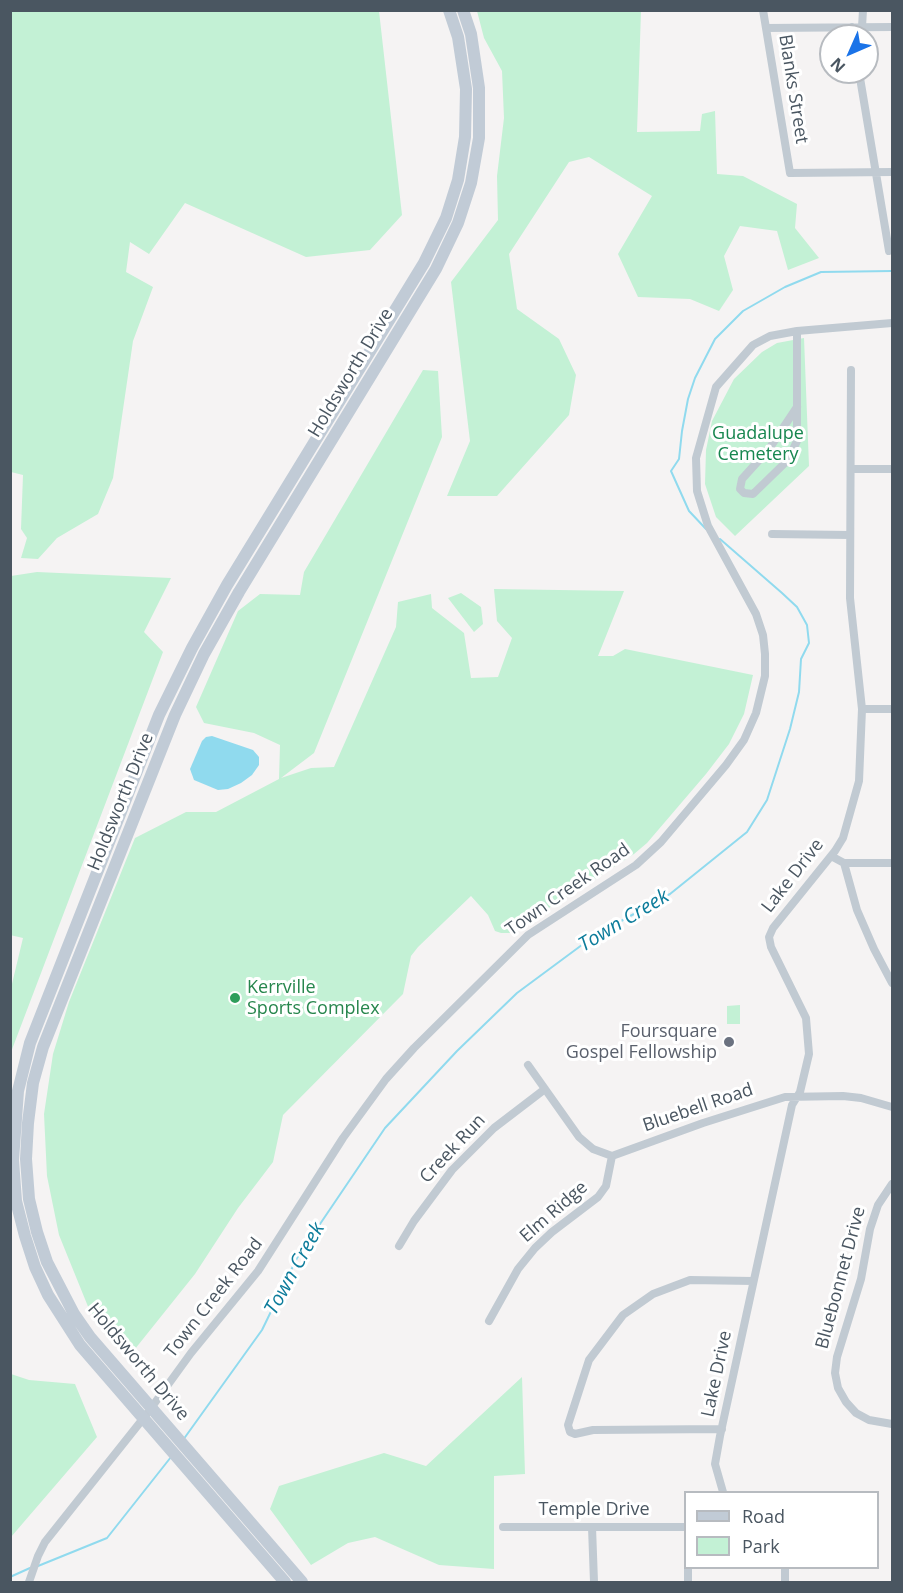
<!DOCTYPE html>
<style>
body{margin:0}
#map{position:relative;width:903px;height:1593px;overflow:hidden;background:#f5f3f3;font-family:"Open Sans",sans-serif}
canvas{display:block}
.frame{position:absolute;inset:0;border:12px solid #4a5661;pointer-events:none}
.legend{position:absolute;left:684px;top:1491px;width:195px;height:78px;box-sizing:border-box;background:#fff;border:2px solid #b7bbc0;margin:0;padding:8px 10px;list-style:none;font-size:18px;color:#4a5661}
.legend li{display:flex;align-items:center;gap:12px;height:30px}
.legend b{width:30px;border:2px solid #b7bbc0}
.north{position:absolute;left:819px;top:24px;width:60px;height:60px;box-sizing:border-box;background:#fff;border:2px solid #b7bbc0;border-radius:50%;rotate:225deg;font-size:16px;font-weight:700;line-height:24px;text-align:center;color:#4a5661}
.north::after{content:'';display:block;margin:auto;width:21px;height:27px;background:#1a73e8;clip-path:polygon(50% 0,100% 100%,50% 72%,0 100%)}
</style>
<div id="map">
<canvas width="903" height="1593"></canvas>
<div class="frame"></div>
<ul class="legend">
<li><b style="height:8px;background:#c1cbd6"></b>Road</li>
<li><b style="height:16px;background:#c3f1d5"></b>Park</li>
</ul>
<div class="north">N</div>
</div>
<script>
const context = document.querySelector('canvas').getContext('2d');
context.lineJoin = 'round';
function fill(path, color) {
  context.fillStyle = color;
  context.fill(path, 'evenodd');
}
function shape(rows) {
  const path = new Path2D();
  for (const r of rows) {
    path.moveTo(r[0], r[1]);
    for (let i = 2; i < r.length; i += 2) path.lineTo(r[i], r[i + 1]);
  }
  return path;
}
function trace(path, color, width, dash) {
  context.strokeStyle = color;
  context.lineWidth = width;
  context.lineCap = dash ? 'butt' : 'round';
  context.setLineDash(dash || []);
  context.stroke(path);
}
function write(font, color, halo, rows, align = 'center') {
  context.font = font + ' "Open Sans",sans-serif';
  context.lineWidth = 6;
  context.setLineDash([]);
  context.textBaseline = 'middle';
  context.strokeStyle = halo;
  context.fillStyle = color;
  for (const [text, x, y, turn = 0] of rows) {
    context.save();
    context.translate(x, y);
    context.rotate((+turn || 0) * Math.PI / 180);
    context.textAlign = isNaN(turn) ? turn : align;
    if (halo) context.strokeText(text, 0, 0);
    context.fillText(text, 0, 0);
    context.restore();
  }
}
const green = shape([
 [10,11,379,11,402,215,370,250,306,257,185,203,149,254,130,242,126,272,153,287,133,341,113,478,98,514,57,538,38,559,21,558,27,538,21,529,23,475,11,472],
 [477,11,641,11,637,132,700,131,702,114,715,111,717,174,743,176,797,204,795,228,819,258,788,270,777,231,740,226,724,256,733,290,719,311,690,299,638,297,618,254,652,196,589,157,569,162,509,254,517,309,559,339,576,375,569,415,497,496,447,496,470,441,451,282,498,220,497,176,504,118,502,71,484,38],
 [804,338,809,466,735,536,716,517,705,484,706,450,712,421,734,379,762,352,777,343],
 [423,370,438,371,442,437,314,753,281,778,311,768,334,767,396,627,398,602,431,594,432,608,464,633,471,678,498,677,512,638,497,621,494,589,624,591,598,656,613,656,625,649,753,675,744,714,729,744,706,774,647,843,634,854,544,911,520,929,511,933,501,933,495,931,488,915,471,896,418,947,411,956,403,994,283,1115,273,1162,238,1208,195,1274,131,1354,107,1334,89,1309,59,1235,47,1176,44,1114,53,1054,69,1002,135,838,186,812,216,812,279,779,280,745,254,733,204,723,196,707,238,611,260,594,300,595,304,572],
 [37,572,171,578,144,632,163,652,11,1052,11,988,23,938,10,935,11,576],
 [461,593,481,607,483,624,474,632,448,598],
 [740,1005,740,1024,727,1024,727,1006],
 [11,1374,29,1380,75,1384,97,1437,11,1537],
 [522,1377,525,1474,494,1476,494,1569,439,1565,375,1537,348,1543,311,1565,270,1509,279,1486,384,1453,426,1466]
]);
const water = shape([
 [212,736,253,750,259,757,259,765,252,775,241,783,228,789,218,790,194,780,190,769,202,741,206,737]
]);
const stream = shape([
 [706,529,689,511,671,471,679,459,682,431,688,399,695,378,715,339,743,311,785,287,821,272,892,271],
 [183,1440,262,1330,297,1258,385,1128,457,1051,517,993,594,936,670,894,747,832,767,800,790,729,799,692,801,659,809,643,807,625,797,607,782,593,720,539],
 [38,1566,107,1538,171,1457],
 [10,1577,30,1568]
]);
const minor = shape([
 [763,10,790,173,892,172],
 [852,27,854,36],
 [862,27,863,10],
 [766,28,892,27],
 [859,72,889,251],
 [797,331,797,441,788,460,753,494,744,493,740,489,742,479,769,449,797,407],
 [851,469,892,469],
 [772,534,850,535],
 [862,709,892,709],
 [831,856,844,863,892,863],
 [844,863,857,910,874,949,892,983],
 [528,1065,579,1137,593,1149,612,1156,703,1123,785,1097,843,1096,861,1098,892,1107],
 [892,1184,878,1205,870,1229,861,1279,837,1357,835,1373,838,1388,846,1402,856,1413,869,1420,892,1424],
 [399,1246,414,1221,452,1170,494,1128,545,1089],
 [489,1321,518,1269,535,1248,552,1232,598,1197,606,1186,612,1156],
 [722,1429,593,1430,575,1434,570,1432,568,1425,589,1360,623,1315,653,1294,690,1280,753,1281],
 [723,1492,715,1464,720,1436,792,1105,800,1092,809,1054,806,1018,771,947,769,937,773,928,835,851,843,838,859,781,862,709,850,598,851,370],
 [503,1527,686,1527],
 [592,1527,594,1582],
 [29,1582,38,1556,45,1542,146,1415,191,1353,258,1271,343,1138,386,1079,414,1048,528,935,636,865,661,842,726,765,744,740,756,713,765,676,765,654,763,635,756,614,708,526,697,491,696,458,716,387,753,345,770,336,797,331,892,323],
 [688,1582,688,1568],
 [785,1582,785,1568]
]);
const secondary = shape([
 [285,1582,80,1345,48,1295,35,1267,25,1236,16,1201,13,1160,18,1091,30,1043,159,715,192,648,227,585,424,263,446,218,458,180,465,137,466,89,458,37,449,10],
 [302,1582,90,1337,74,1314,47,1262,37,1232,29,1199,26,1159,28,1123,33,1083,43,1047,175,715,204,654,239,592,436,269,458,223,471,183,479,138,479,88,471,34,463,10]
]);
const markers = [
 [235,998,6,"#2e9e5b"],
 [729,1042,6,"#6b7280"]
];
const streetNames = [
 ["Blanks Street",793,89,81],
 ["Holdsworth Drive",351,373,-59],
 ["Holdsworth Drive",121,802,-68],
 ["Lake Drive",793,876,-52],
 ["Town Creek Road",568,890,-35],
 ["Bluebell Road",698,1108,-19],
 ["Creek Run",453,1149,-47],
 ["Elm Ridge",554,1212,-41],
 ["Bluebonnet Drive",841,1278,-75],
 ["Town Creek Road",214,1298,-52],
 ["Holdsworth Drive",138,1362,50],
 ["Lake Drive",717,1374,-78],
 ["Temple Drive",594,1510]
];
const parkNames = [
 ["Guadalupe",758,434],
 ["Cemetery",758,455]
];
const leisureNames = [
 ["Kerrville",247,988],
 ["Sports Complex",247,1009]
];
const worshipNames = [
 ["Foursquare",717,1032],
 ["Gospel Fellowship",717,1053]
];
const waterNames = [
 ["Town Creek",624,921,-31],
 ["Town Creek",295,1269,-61]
];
fill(green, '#c3f1d5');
fill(water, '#90daee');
trace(stream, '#90daee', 2);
trace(minor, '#c1cad2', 8);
trace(secondary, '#c1cbd6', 12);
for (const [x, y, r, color] of markers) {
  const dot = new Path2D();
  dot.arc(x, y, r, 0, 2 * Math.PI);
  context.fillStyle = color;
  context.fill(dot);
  trace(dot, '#fff', 2);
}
write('18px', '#4a5661', '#fff', streetNames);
write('18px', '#17864f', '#fff', parkNames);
write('18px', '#27864d', '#fff', leisureNames, 'left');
write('18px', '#5b616d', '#fff', worshipNames, 'right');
write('italic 20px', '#0c7c9b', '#fff', waterNames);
</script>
